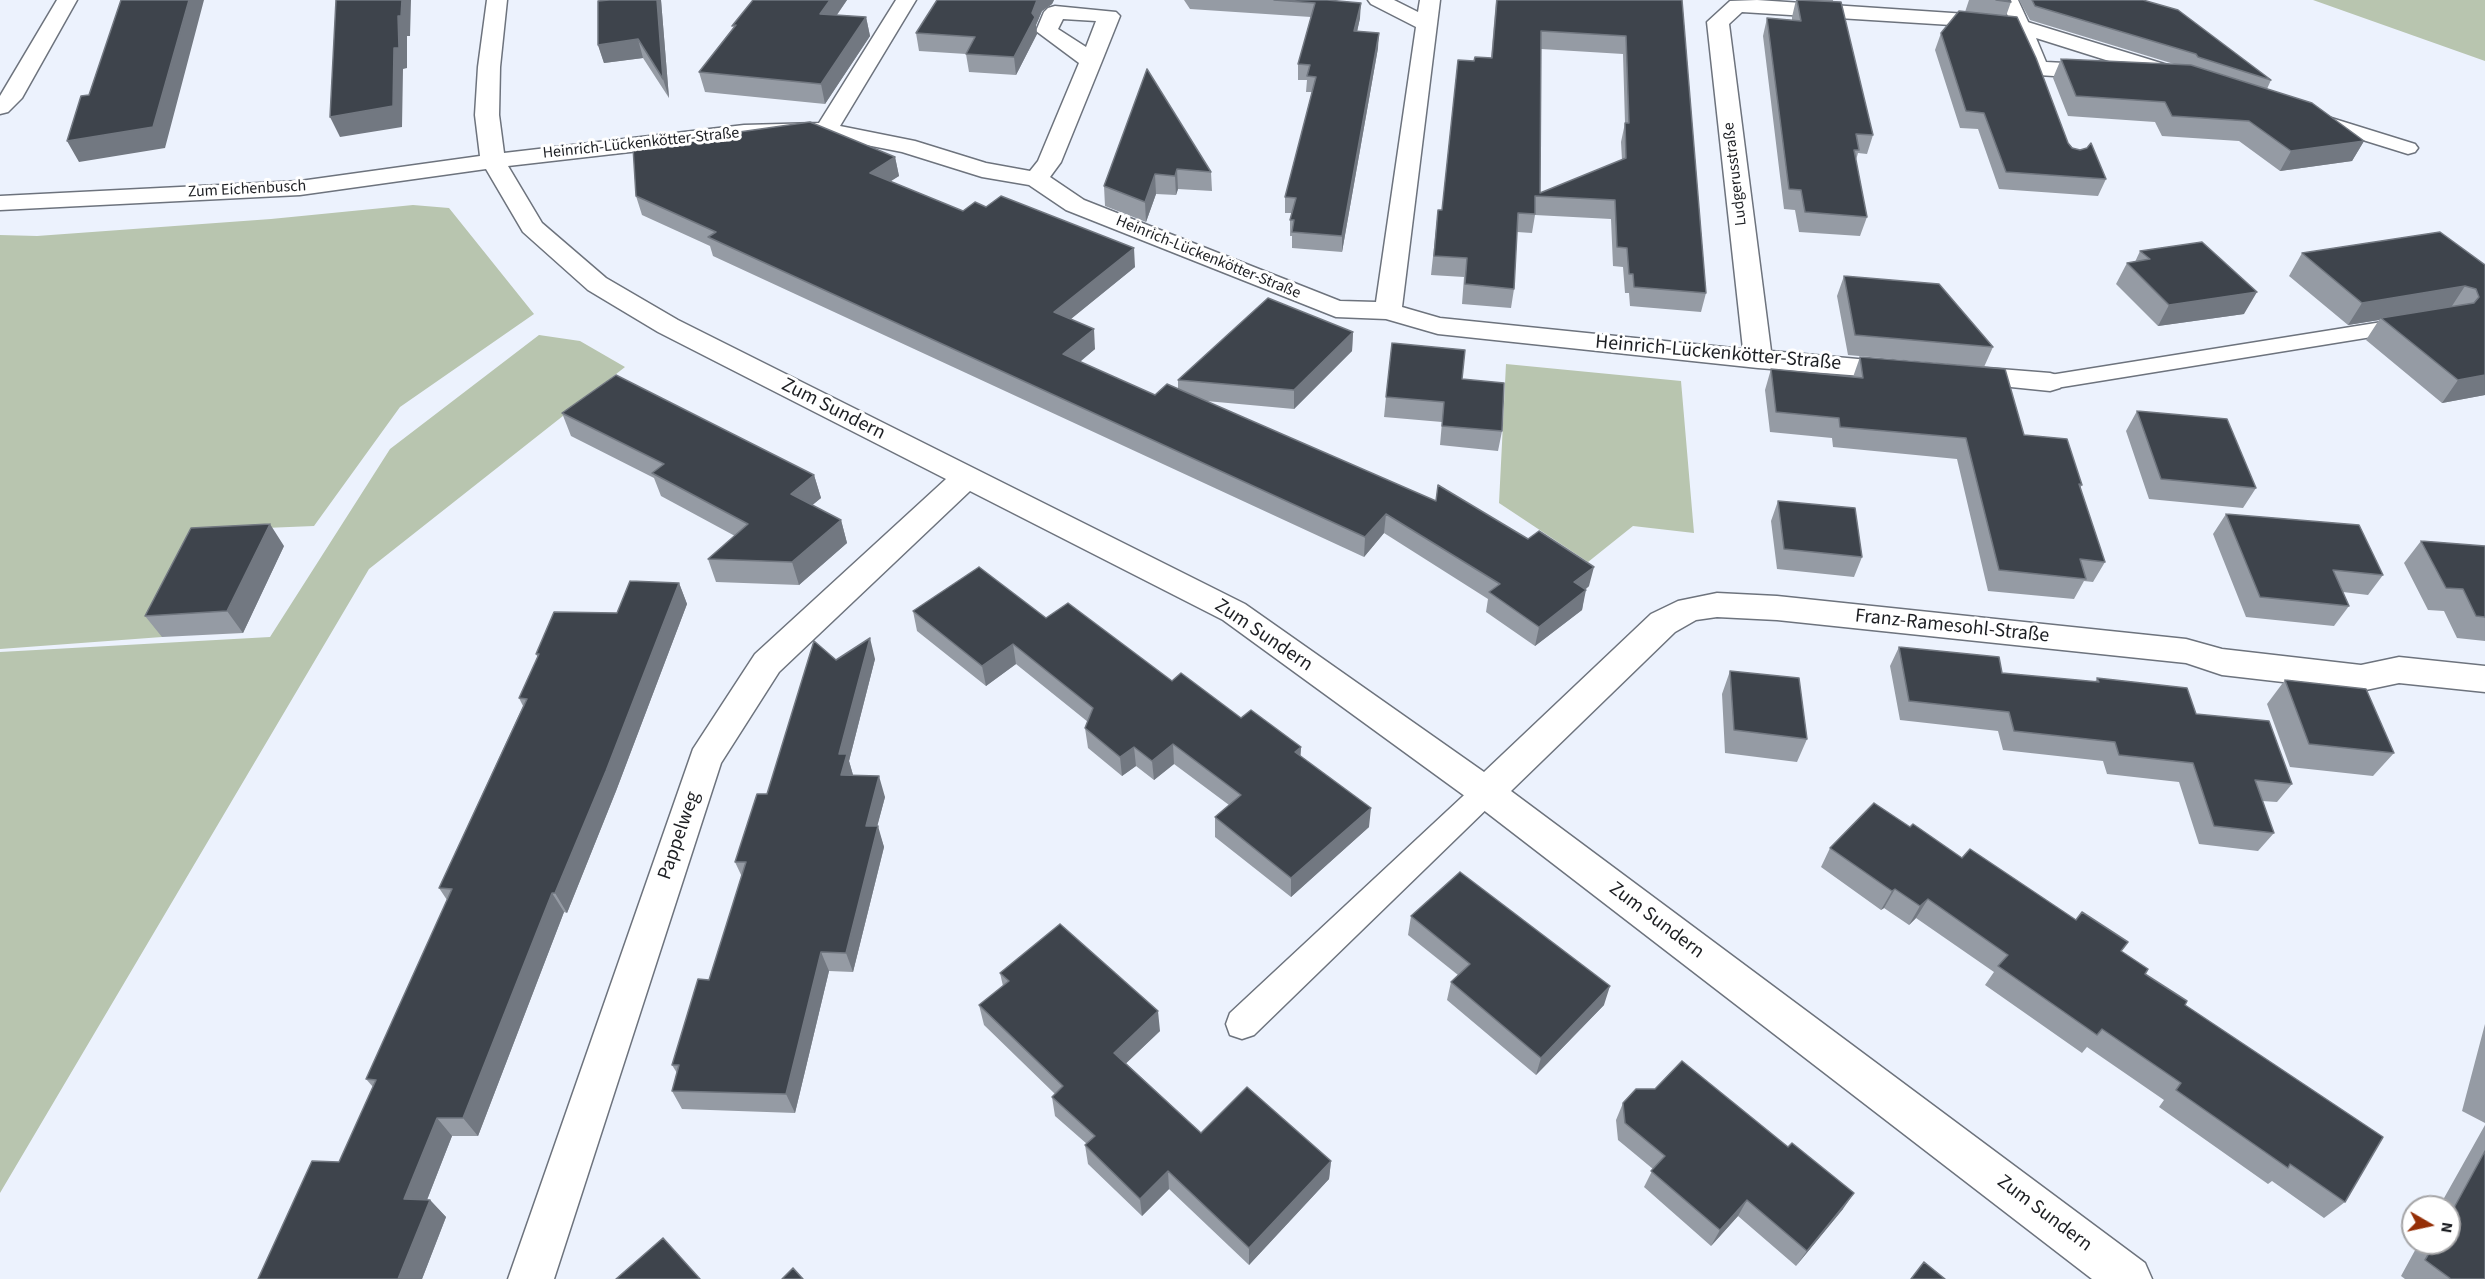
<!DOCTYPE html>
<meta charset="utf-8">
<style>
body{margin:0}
#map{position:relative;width:2485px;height:1279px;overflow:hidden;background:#ecf2fd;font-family:"Source Sans 3",sans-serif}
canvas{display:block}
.north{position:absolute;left:2401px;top:1195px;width:60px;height:60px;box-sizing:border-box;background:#fff;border:2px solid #a5a5a7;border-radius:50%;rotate:99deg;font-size:16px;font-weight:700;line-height:24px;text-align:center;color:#1d1f23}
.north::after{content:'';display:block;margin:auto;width:21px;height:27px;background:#952f07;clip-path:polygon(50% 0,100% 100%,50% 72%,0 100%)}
</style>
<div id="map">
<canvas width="2485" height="1279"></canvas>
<div class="north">N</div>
</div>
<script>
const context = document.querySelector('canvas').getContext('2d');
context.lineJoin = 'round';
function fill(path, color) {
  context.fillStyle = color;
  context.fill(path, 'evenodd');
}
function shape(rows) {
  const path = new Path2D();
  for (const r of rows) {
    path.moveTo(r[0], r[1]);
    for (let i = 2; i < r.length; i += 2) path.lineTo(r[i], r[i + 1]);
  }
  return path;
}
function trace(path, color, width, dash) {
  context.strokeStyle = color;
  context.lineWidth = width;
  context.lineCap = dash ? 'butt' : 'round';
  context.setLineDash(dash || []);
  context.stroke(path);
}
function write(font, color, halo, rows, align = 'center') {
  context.font = font + ' "Source Sans 3",sans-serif';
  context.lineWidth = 6;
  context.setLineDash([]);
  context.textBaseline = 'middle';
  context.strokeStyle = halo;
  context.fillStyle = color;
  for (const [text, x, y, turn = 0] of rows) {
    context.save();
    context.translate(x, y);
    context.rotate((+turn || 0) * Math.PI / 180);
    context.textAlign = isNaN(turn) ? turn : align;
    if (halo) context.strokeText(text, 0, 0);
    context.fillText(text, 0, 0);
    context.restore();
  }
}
const green = shape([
 [2313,0,2485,0,2485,61],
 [413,205,449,208,534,314,400,407,314,526,216,530,162,637,0,649,0,235,37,236,271,219],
 [539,335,580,341,625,367,369,569,0,1193,0,652,270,637,390,449],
 [1506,364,1681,381,1694,533,1633,526,1588,562,1499,503]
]);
const service = shape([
 [2000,0,2018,0,2030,26,2027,30,2015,30,2000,0],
 [2312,112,2415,144,2418,148,2415,152,2408,154,2305,122,2303,118,2305,114,2312,112],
 [2407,318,2415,320,2418,325,2415,330,2050,389,2042,387,2039,382,2042,377,2050,375,2407,318],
 [1486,780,1496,784,1501,792,1496,800,1254,1035,1242,1039,1230,1035,1226,1024,1230,1013,1476,784,1486,780]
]);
const minor = shape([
 [57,0,77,0,22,98,8,112,0,114,0,96,57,0],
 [487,0,507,0,500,67,499,115,504,153,744,125,819,123,896,0,916,0,840,126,915,141,986,163,1030,171,1038,161,1079,63,1036,31,1044,12,1048,8,1055,6,1116,12,1120,16,1102,61,1061,162,1050,177,1084,200,1340,301,1376,302,1416,27,1371,4,1368,0,1394,0,1418,12,1420,0,1440,0,1402,307,1440,318,1743,349,1707,22,1730,1,1757,0,1967,14,2021,20,2187,71,2190,76,2187,81,2179,83,2036,38,2046,62,2102,65,2110,67,2113,72,2110,77,2102,79,2038,75,2030,73,2027,68,2012,31,1967,26,1742,12,1729,24,1771,351,1912,364,1916,370,1912,376,1902,379,1758,368,1438,334,1386,319,1336,317,1066,210,1029,185,982,177,902,152,826,137,744,139,508,166,542,223,606,278,678,320,1245,604,1484,772,1651,614,1678,601,1717,593,1777,596,2186,639,2222,649,2361,665,2399,657,2485,666,2485,692,2399,683,2361,691,2222,675,2186,663,1777,620,1717,617,1696,620,1675,632,1511,791,2145,1263,2152,1279,2092,1279,1473,802,1223,620,970,491,779,672,721,763,554,1279,508,1279,693,749,755,654,946,479,658,332,588,290,523,232,486,169,300,195,0,210,0,196,300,181,480,156,475,115,478,67,487,0],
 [1063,19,1096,21,1086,47,1058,29,1063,19],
 [1962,366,2050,373,2060,376,2064,382,2060,388,2050,391,1952,381,1948,375,1952,369,1962,366]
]);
const wall = shape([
 [661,0,669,98,643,58,604,63,598,45],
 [753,0,847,0,837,15,866,17,870,36,825,104,705,92,699,72,733,28],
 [937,0,1054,0,1052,4,1042,11,1036,25,1037,34,1016,75,969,72,966,54,919,51,916,33],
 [1184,0,1330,0,1360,18,1357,31,1378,48,1342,252,1292,248,1292,236,1290,236,1290,220,1292,213,1285,213,1285,197,1312,92,1306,92,1307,80,1298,80,1298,64,1311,17,1190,9],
 [1496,0,1682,0,1706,293,1701,312,1630,306,1629,293,1625,293,1623,267,1613,266,1611,219,1535,215,1532,233,1517,232,1514,289,1511,308,1462,304,1464,277,1431,275,1438,210,1442,210,1491,58],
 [1541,49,1623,54,1625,123,1621,142,1622,160,1540,193],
 [1791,0,1833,0,1833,1,1873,135,1867,154,1858,153,1856,160,1867,217,1860,236,1799,232,1795,210,1784,209,1763,36,1767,18,1792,20,1792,17,1796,0],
 [1969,0,2010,0,2011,2,2006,16,2068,143,2106,179,2098,196,1999,189,1978,129,1960,128,1935,50,1941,33,1965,12],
 [2019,0,2143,0,2271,80,2267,89,2364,141,2352,161,2280,171,2239,141,2162,136,2155,122,2068,116,2053,78,2061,59,2174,64,2030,20],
 [1147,69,1211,172,1212,191,1178,189,1176,195,1156,194,1146,222,1105,206,1104,186],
 [895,157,899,176,890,181,963,211,1135,267,1071,319,1095,349,1080,362,1155,395,1178,389,1178,380,1353,332,1352,351,1294,409,1206,401,1436,501,1438,485,1589,586,1585,590,1582,610,1535,646,1486,612,1488,599,1384,533,1364,557,713,256,710,246,642,215,636,196],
 [2140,251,2244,314,2158,326,2116,284,2127,263,2135,262],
 [2302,253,2485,265,2485,395,2442,403,2366,340,2379,320,2348,325,2289,276],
 [1844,276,1993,347,1984,367,2024,435,2082,485,2080,488,2105,562,2093,582,2084,581,2074,599,1988,591,1957,459,1833,447,1832,438,1770,432,1765,390,1771,369,1853,377,1860,357,1970,366,1848,355,1837,296],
 [1462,379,1502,431,1498,451,1440,445,1442,422,1384,417,1386,397],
 [2137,411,2256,488,2243,508,2149,499,2126,431],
 [562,413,814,475,821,498,812,505,841,520,847,543,799,585,716,582,708,559,735,536,661,496,654,478,571,436],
 [1778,501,1862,557,1854,577,1777,569,1771,521],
 [2226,514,2383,575,2368,595,2343,592,2349,606,2334,626,2246,617,2213,534],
 [2421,541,2485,546,2485,641,2457,638,2444,611,2428,610,2404,563],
 [284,546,243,633,162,637,145,616],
 [679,583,687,604,616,791,567,913,564,912,478,1136,452,1136,427,1200,430,1200,446,1217,422,1279,258,1279,339,1162,373,1087,366,1079,447,900,439,888,523,706,519,698,538,658,536,654],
 [913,611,1046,618,1172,681,1241,718,1301,747,1300,756,1369,827,1291,897,1215,837,1215,817,1229,805,1174,764,1154,780,1136,766,1122,776,1088,748,1085,728,1088,722,1016,664,986,686,917,631],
 [1899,647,2002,673,2095,682,2097,678,2196,714,2292,784,2277,802,2262,801,2274,833,2258,851,2199,844,2179,782,2107,774,2103,761,2003,750,1998,731,1900,720,1890,666],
 [875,659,849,761,853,775,885,797,877,826,884,847,853,972,829,971,795,1113,682,1109,672,1091,677,1073,672,1065,709,980,742,877,735,862,767,794,836,660],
 [1730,671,1807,739,1797,762,1725,753,1722,694],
 [2285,680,2394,753,2373,776,2290,767,2267,704],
 [1910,827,2121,951,2145,974,2185,1005,2345,1202,2324,1218,2272,1181,2268,1184,2159,1107,2164,1100,2087,1047,2082,1053,1985,985,1994,972,1916,918,1909,925,1884,908,1881,910,1821,867,1830,848],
 [1411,916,1604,1005,1536,1075,1447,1000,1451,982,1458,975,1408,935],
 [1000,973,1160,1031,1126,1063,1201,1133,1331,1161,1329,1179,1249,1265,1169,1189,1142,1216,1088,1164,1085,1145,1087,1144,1055,1116,1052,1097,1055,1094,984,1025,979,1005,1003,986],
 [2485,1024,2485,1123,2462,1111],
 [1623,1103,1843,1209,1796,1266,1738,1216,1711,1246,1644,1187,1653,1169,1618,1140,1616,1120],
 [2485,1125,2485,1279,2405,1279,2401,1276,2419,1243,2449,1243,2449,1207,2439,1207]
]);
const shadedWall = shape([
 [189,0,204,0,165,148,79,162,67,141],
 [402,0,411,0,410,36,407,36,407,68,403,69,402,127,340,137,330,117,394,48,398,16],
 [657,0,661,0,669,98,663,79],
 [830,0,847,0,824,33,820,14],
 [1037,0,1054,0,1052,4,1042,11,1036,25,1037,34,1016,75,1014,57],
 [1361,3,1360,18,1354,46,1354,31],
 [866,17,870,36,825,104,821,84],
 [1379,33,1378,48,1342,252,1342,236],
 [638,39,643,58,604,63,598,45],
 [2364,141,2352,161,2280,171,2291,151],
 [895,157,899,176,874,192,870,173],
 [1177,169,1178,189,1176,195,1175,176],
 [1155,174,1156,194,1146,222,1145,202],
 [1134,248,1135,267,1056,331,1054,312],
 [2465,286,2450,309,2381,318,2379,320,2348,325,2362,303],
 [2257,292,2244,314,2158,326,2169,305],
 [1094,329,1095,349,1065,374,1063,354],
 [1353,332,1352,351,1294,409,1294,390],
 [2485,375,2485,395,2442,403,2458,380],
 [814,475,821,498,798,517,791,494],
 [1386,514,1384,533,1364,557,1365,537],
 [841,520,847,543,799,585,792,562],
 [270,524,284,546,243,633,227,611],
 [1594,567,1589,586,1570,602,1574,582],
 [679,583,687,604,616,791,567,913,555,893],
 [1586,590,1582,610,1535,646,1539,627],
 [870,638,875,659,849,761,853,775,841,775,839,754],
 [1013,644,1016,664,986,686,982,666],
 [1173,744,1174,764,1154,780,1152,761],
 [1134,747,1136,766,1122,776,1120,757],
 [1301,747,1300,767,1295,752],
 [879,776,885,797,872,846,866,826],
 [1371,808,1369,827,1291,897,1291,878],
 [878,826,884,847,853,972,846,953],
 [1895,889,1884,908,1881,910,1892,891],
 [552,893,564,912,478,1136,463,1118],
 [1928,899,1916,918,1909,925,1920,906],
 [821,952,829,971,795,1113,786,1094],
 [1610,986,1604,1005,1536,1075,1541,1058],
 [1158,1011,1160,1031,1117,1072,1114,1053],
 [437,1118,452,1136,421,1215,404,1199],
 [1331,1161,1329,1179,1249,1265,1249,1248],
 [1168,1171,1169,1189,1142,1216,1140,1199],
 [1854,1193,1843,1209,1796,1266,1807,1251],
 [430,1200,446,1217,422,1279,398,1279],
 [1747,1200,1738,1216,1711,1246,1720,1230]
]);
const building = shape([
 [121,0,189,0,153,127,67,141,81,96,89,95,121,0],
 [336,0,402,0,401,16,398,16,399,48,394,48,393,106,330,117,336,0],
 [609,0,657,0,663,79,638,39,598,45,598,1,609,0],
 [753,0,830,0,820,14,866,17,821,84,699,72,736,25,732,26,753,0],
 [937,0,1037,0,1032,13,1035,17,1014,57,966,54,975,37,916,33,937,0],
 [1274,0,1327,0,1361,3,1354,31,1379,33,1342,236,1292,232,1294,220,1290,220,1296,198,1285,197,1316,77,1307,76,1310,65,1298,64,1315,3,1274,0],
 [1497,0,1682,0,1706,293,1634,287,1633,274,1629,274,1627,248,1617,247,1615,200,1535,196,1535,214,1518,213,1514,289,1465,284,1467,258,1434,256,1438,210,1442,210,1458,60,1474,61,1475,57,1492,58,1497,0],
 [1541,31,1626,36,1629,123,1625,123,1626,158,1540,193,1541,31],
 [1797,0,1841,2,1873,135,1856,134,1859,150,1854,150,1867,217,1805,212,1801,190,1789,189,1767,18,1801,21,1797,0],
 [1996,0,2010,0,2011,2,1996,0],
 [2032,0,2143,0,2178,10,2271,80,2198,57,2196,54,2035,6,2032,0],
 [1959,11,2017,17,2036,58,2068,143,2072,148,2080,150,2087,148,2091,143,2106,179,2006,172,1984,113,1966,111,1941,33,1959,11],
 [2061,59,2191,65,2312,103,2364,141,2291,151,2249,121,2172,116,2165,102,2076,96,2061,59],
 [1147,69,1211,172,1177,169,1175,176,1155,174,1145,202,1104,186,1147,69],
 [810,122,895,157,870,173,963,211,975,202,986,207,1001,196,1134,248,1054,312,1094,329,1063,354,1155,395,1167,384,1436,501,1438,485,1528,539,1539,531,1594,567,1574,582,1586,590,1539,627,1489,592,1500,584,1386,514,1365,537,708,237,716,232,636,196,633,147,810,122],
 [2440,232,2485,265,2485,375,2458,380,2381,318,2474,303,2479,297,2476,289,2465,286,2362,303,2302,253,2440,232],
 [2202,242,2257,292,2169,305,2127,263,2150,259,2140,251,2202,242],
 [1844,276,1939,284,1993,347,1855,335,1844,276],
 [1268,298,1353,332,1294,390,1178,380,1268,298],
 [1392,343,1465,350,1462,379,1504,383,1502,431,1442,426,1444,402,1386,397,1392,343],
 [1860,357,2005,369,2024,435,2067,439,2082,485,2079,484,2105,562,2080,559,2086,579,1999,570,1966,438,1840,427,1839,418,1776,412,1771,369,1863,378,1860,357],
 [616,375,814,475,791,494,841,520,792,562,708,559,748,524,652,473,664,464,562,413,616,375],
 [2137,411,2227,419,2256,488,2161,479,2137,411],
 [1778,501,1855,508,1862,557,1784,549,1778,501],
 [2226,514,2359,525,2383,575,2333,570,2349,606,2260,597,2226,514],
 [270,524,227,611,145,616,191,528,270,524],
 [2421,541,2485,546,2485,617,2476,616,2463,589,2446,588,2421,541],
 [979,567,1046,618,1068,603,1172,681,1181,673,1241,718,1251,710,1301,747,1295,752,1371,808,1291,878,1215,817,1241,795,1173,744,1152,761,1134,747,1120,757,1085,728,1093,708,1013,644,982,666,913,611,979,567],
 [630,581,679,583,606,771,555,893,552,893,463,1118,437,1118,404,1199,430,1200,398,1279,258,1279,312,1161,339,1162,376,1080,366,1079,452,889,439,888,527,699,519,698,539,654,536,654,554,612,617,613,630,581],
 [870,638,839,754,847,754,841,775,879,776,866,826,878,826,846,953,821,952,786,1094,672,1091,679,1065,672,1065,698,979,709,980,746,862,735,862,757,794,767,794,814,641,836,660,870,638],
 [1899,647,1999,657,2002,673,2099,682,2097,678,2187,688,2196,714,2269,721,2292,784,2255,780,2274,833,2214,826,2193,763,2119,755,2115,742,2014,731,2009,712,1909,701,1899,647],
 [1730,671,1799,678,1807,739,1734,730,1730,671],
 [2285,680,2366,689,2394,753,2309,744,2285,680],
 [1874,803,1910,827,1913,824,1962,858,1970,849,2076,920,2082,912,2128,942,2121,951,2148,969,2145,974,2187,1001,2185,1005,2383,1137,2345,1202,2290,1164,2288,1168,2176,1090,2181,1083,2102,1029,2097,1035,1998,966,2008,955,1928,899,1920,906,1895,889,1892,891,1830,848,1874,803],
 [1460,872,1610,986,1541,1058,1451,982,1470,964,1411,916,1460,872],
 [1060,924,1158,1011,1114,1053,1201,1133,1247,1087,1331,1161,1249,1248,1168,1171,1140,1199,1085,1145,1095,1136,1052,1097,1063,1086,979,1005,1009,981,1000,973,1060,924],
 [1682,1061,1788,1147,1792,1143,1854,1193,1807,1251,1747,1200,1720,1230,1651,1171,1665,1156,1625,1123,1623,1103,1636,1089,1655,1089,1682,1061],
 [2485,1151,2485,1279,2451,1279,2425,1260,2435,1243,2449,1243,2449,1217,2485,1151],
 [663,1238,700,1279,616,1279,663,1238],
 [1924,1262,1945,1279,1911,1279,1924,1262],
 [793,1268,803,1279,782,1279,793,1268]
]);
const farStreetnames = [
 ["Heinrich-Lückenkötter-Straße",641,144,-6],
 ["Ludgerusstraße",1736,174,-97],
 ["Zum Eichenbusch",247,190,-3],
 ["Heinrich-Lückenkötter-Straße",1208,258,22]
];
const streetNames = [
 ["Heinrich-Lückenkötter-Straße",1718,354,5],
 ["Zum Sundern",833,410,27],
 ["Franz-Ramesohl-Straße",1952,627,6],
 ["Zum Sundern",1263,636,34],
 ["Pappelweg",680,836,-71],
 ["Zum Sundern",1656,921,37],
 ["Zum Sundern",2044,1214,37]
];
fill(green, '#b8c5af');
trace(service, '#6d737d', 3);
trace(minor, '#6d737d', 3);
fill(service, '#fff');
fill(minor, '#fff');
fill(wall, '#959ba4');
fill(shadedWall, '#727881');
fill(building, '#3e444c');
trace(building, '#727881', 1.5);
write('16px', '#1d1f23', '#fff', farStreetnames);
write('20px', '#1d1f23', '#fff', streetNames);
</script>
